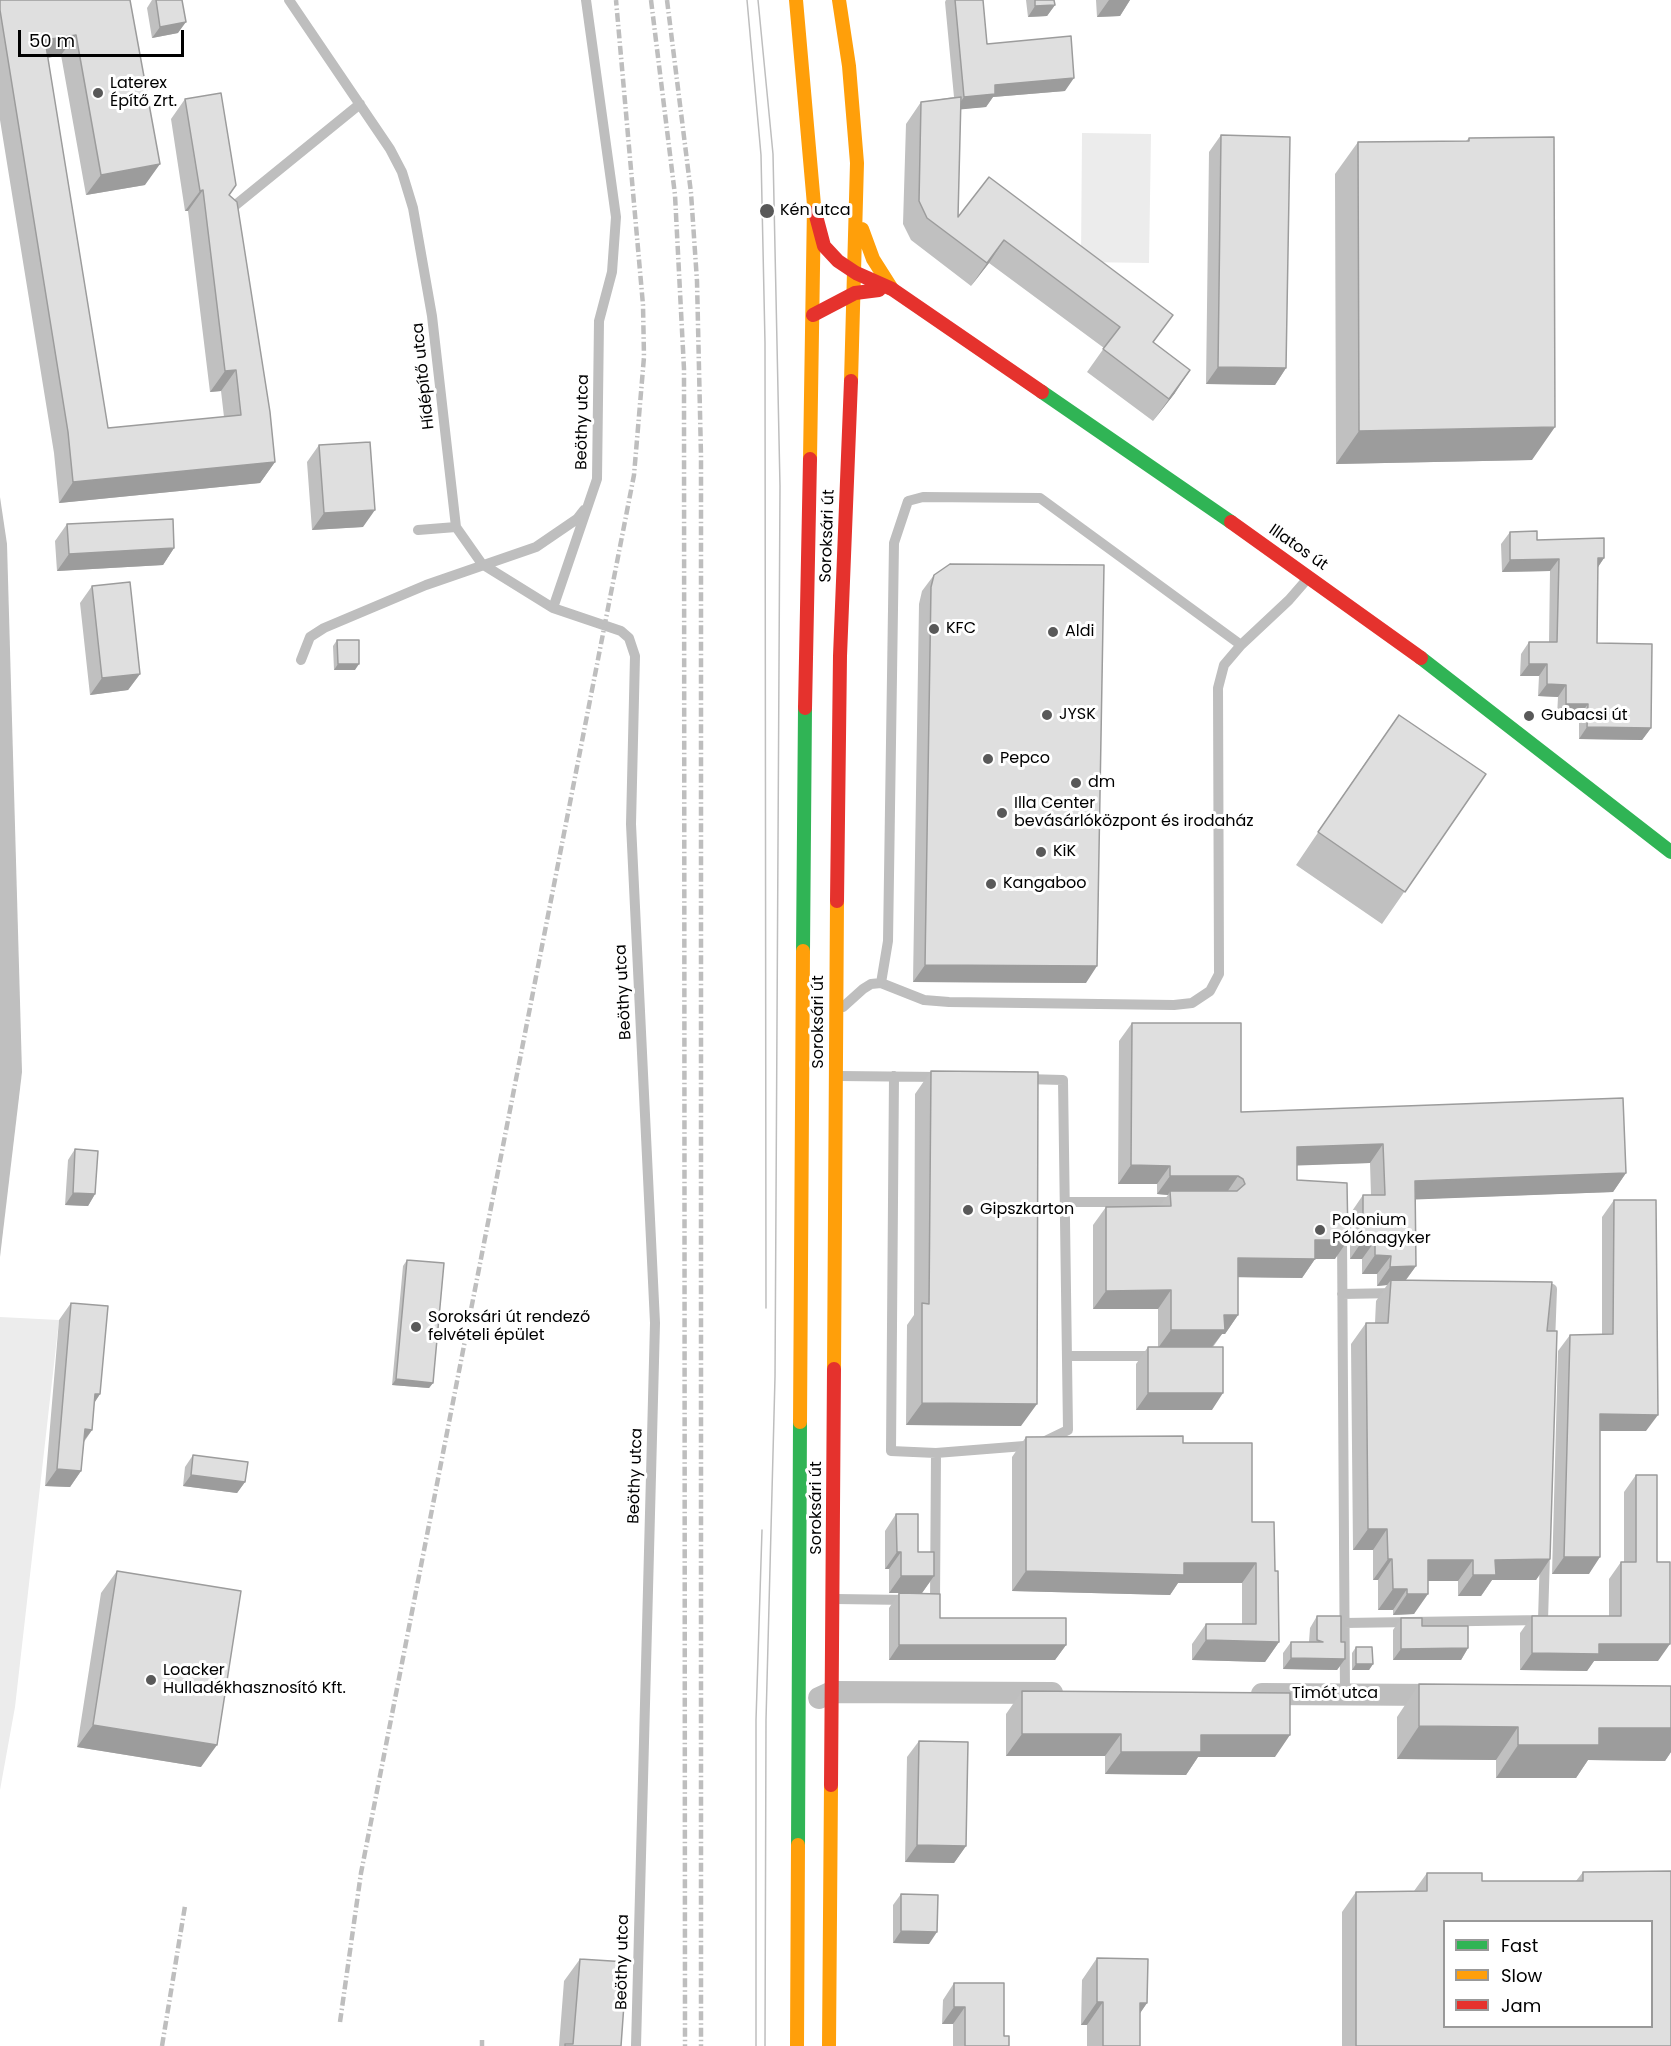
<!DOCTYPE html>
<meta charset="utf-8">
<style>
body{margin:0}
#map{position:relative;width:1671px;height:2046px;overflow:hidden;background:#fff;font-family:Poppins,sans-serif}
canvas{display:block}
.legend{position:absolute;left:1443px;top:1920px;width:210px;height:108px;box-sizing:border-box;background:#fff;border:2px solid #999;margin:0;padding:8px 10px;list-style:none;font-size:18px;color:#000}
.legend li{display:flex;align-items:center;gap:12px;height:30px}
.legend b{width:30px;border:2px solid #999}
.scale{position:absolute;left:18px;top:30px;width:166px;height:27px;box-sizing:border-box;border:3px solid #000;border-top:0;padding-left:8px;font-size:18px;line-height:21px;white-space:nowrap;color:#000;-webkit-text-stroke:4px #fff;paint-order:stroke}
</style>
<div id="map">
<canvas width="1671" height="2046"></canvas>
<ul class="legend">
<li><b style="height:8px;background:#30b455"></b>Fast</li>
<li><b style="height:8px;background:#ff9f0a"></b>Slow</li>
<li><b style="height:8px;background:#e5322d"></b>Jam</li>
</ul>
<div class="scale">50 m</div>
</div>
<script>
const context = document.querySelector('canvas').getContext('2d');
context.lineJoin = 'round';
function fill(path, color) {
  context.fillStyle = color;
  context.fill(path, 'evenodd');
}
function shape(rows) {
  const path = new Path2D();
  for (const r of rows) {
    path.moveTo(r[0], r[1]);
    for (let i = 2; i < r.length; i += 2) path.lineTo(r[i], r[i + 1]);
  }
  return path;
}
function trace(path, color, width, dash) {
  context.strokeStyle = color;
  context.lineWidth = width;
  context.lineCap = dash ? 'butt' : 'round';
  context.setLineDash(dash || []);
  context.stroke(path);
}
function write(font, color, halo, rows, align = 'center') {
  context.font = font + ' Poppins,sans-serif';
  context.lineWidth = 6;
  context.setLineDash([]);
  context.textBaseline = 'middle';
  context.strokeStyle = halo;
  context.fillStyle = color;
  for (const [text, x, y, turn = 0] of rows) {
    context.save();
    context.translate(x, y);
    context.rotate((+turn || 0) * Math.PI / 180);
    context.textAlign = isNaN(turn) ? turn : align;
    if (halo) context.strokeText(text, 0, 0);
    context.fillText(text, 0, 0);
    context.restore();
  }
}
const green = shape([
 [1082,133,1151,134,1149,263,1081,262],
 [0,1317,59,1320,15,1707,0,1790]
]);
const water = shape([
 [0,497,7,544,22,1072,0,1257]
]);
const lane = shape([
 [289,0,390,149,402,172,413,208,432,316,456,527,482,564,553,608],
 [586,0,616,217,612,272,599,321,597,479,553,608,621,631,629,638,635,656,631,824,655,1323,636,2046],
 [227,212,360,104],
 [418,530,456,527],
 [301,660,310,637,324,628,426,585,536,547,577,519,584,510],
 [881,983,888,941,894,543,908,501,923,497,1040,498,1241,645],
 [843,1007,863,989,871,984,881,983,924,1000,949,1002,1174,1005,1192,1003,1210,991,1219,974,1218,688,1224,665,1241,645,1289,600,1309,577],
 [839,1076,940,1077],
 [894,1076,891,1451,936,1453],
 [1065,1202,1176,1202],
 [1342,1236,1345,1694],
 [1538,1289,1552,1289,1550,1343],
 [1342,1294,1396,1293],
 [1067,1356,1154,1356],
 [836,1599,908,1600],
 [929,1601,935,1601,936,1453,1037,1445,1068,1430,1063,1080,1025,1079],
 [1344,1623,1543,1620,1545,1554]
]);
const street = shape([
 [1262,1694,1442,1695],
 [819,1698,832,1692,1052,1693]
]);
const fast = shape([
 [1042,392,1231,522],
 [1421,658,1671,852],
 [803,951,805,708],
 [798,1845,800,1422]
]);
const slow = shape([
 [796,0,814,205,810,459],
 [839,0,849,66,857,163,851,381],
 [862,229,873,259,892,289],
 [834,1369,837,901],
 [800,1422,803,951],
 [797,2046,798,1845],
 [829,2046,831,1785]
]);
const jam = shape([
 [815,212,824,246,838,261,856,273,892,289,1042,392],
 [813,315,855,293,879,290],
 [1231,522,1421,658],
 [805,708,810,459],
 [837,901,840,656,851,381],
 [831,1785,834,1369]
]);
const tram = shape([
 [747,0,761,155,765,343,766,1308],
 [758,0,773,154,780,486,775,1377,766,1720,765,2046],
 [756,2046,756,1720,762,1530]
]);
const rail = shape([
 [651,0,675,195,684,369,685,2046],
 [667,0,691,193,697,281,701,456,701,2046],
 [340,2022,361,1873,634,475,644,357,643,305,616,0],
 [162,2046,185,1906],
 [482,2046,482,2040]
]);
const wall = shape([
 [0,0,130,0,145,185,86,195,61,55,48,58,108,428,224,417,221,391,210,392,188,211,185,211,171,119,185,99,229,195,275,462,260,483,59,503,54,453,0,120],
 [152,0,182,0,178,33,152,38,147,8],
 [946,0,983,0,987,44,1065,91,993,97,986,107,960,109,958,217,989,177,1153,343,1175,393,1153,421,1087,372,1104,348,989,263,971,286,911,240,903,224,906,124,921,102,954,97,945,2],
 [1026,0,1054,0,1055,5,1047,16,1028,17],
 [1096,0,1130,0,1120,16,1097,17],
 [1221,135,1286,368,1275,385,1206,384,1209,152],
 [1469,138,1532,460,1336,464,1335,174,1358,142,1466,141],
 [319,445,363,527,312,530,307,462],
 [67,524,174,548,163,565,57,571,55,541],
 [1510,532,1604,558,1598,567,1597,643,1651,728,1642,740,1579,739,1579,716,1557,716,1558,697,1538,696,1539,676,1520,676,1521,654,1529,642,1549,642,1550,571,1502,572,1501,544],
 [934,575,1086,983,913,982,919,604,922,591],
 [92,586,140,674,128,690,90,695,80,603],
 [337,640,355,670,334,670,333,646],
 [1376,747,1486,774,1382,924,1296,865],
 [1132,1023,1241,1112,1626,1173,1613,1192,1415,1199,1416,1266,1406,1280,1547,1331,1550,1559,1536,1580,1492,1580,1481,1596,1458,1596,1458,1581,1428,1581,1414,1614,1393,1615,1393,1610,1378,1610,1378,1580,1373,1580,1373,1550,1353,1550,1351,1344,1366,1323,1375,1323,1376,1301,1387,1285,1377,1286,1377,1274,1362,1274,1362,1259,1350,1259,1350,1214,1363,1195,1371,1195,1370,1163,1297,1165,1297,1180,1335,1259,1315,1259,1302,1278,1238,1277,1238,1315,1225,1334,1222,1334,1213,1347,1212,1410,1136,1410,1136,1364,1148,1347,1158,1347,1158,1309,1093,1309,1093,1225,1106,1207,1159,1206,1168,1195,1157,1194,1157,1184,1118,1184,1119,1041],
 [931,1071,1021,1426,906,1425,907,1325,914,1315,915,1094],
 [75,1149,95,1194,88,1206,65,1205,68,1160],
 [1614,1200,1646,1431,1600,1431,1589,1574,1552,1574,1558,1351,1570,1335,1602,1335,1602,1217],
 [407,1260,433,1383,429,1388,392,1385,403,1266],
 [71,1303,100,1394,94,1403,92,1430,84,1442,81,1471,70,1487,45,1486,59,1320],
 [1026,1437,1183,1443,1252,1522,1275,1571,1279,1642,1265,1662,1192,1660,1192,1644,1206,1624,1242,1624,1242,1583,1178,1583,1170,1595,1012,1591,1012,1457],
 [193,1455,245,1482,237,1493,183,1486,185,1467],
 [1636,1475,1658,1661,1594,1661,1587,1671,1520,1670,1520,1633,1532,1616,1609,1616,1609,1579,1621,1562,1624,1562,1624,1492],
 [896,1514,918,1552,934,1576,922,1593,889,1593,889,1569,885,1569,885,1531],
 [117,1571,201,1767,77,1747,101,1593],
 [899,1593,940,1618,1066,1645,1055,1660,889,1660,889,1608],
 [1317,1616,1341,1642,1345,1659,1337,1670,1283,1669,1283,1653,1291,1642,1309,1642,1310,1628],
 [1401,1618,1422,1626,1468,1648,1461,1660,1393,1660,1393,1630],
 [1356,1647,1373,1664,1369,1670,1352,1670,1352,1653],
 [1419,1684,1671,1686,1671,1752,1665,1761,1588,1760,1576,1778,1496,1778,1496,1760,1397,1759,1397,1717],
 [1022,1691,1275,1757,1198,1757,1186,1775,1105,1774,1105,1756,1006,1756,1006,1714],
 [919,1741,966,1846,954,1863,905,1862,907,1757],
 [1583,1872,1671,2046,1342,2046,1342,1912,1356,1892,1414,1891,1427,1873,1482,1881,1576,1881],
 [901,1894,929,1944,893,1943,893,1905],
 [1097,1958,1147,2003,1140,2013,1140,2046,1087,2046,1087,2025,1081,2025,1082,1980],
 [580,1959,621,2046,559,2046,564,1981],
 [954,1983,1009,2046,953,2046,953,2024,942,2024,943,2000]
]);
const shadedWall = shape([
 [1109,0,1130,0,1120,16,1097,17],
 [1055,5,1047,16,1028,17,1035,6],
 [186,22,178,33,152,38,160,27],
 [76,35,61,55,30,61,45,40],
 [1074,78,1065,91,993,97,986,107,955,110,964,97,995,85],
 [160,164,145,185,86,195,101,175],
 [203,190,188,211,185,211,200,191],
 [1004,240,989,263,971,286,987,263],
 [1218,367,1286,368,1275,385,1206,384],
 [236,370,221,391,210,392,225,371],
 [1190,370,1175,393,1153,421,1169,399],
 [1555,427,1532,460,1336,464,1359,431],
 [275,462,260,483,59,503,73,482],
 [375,510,363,527,312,530,324,513],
 [174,548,163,565,57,571,69,554],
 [1598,558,1604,558,1596,570],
 [1559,559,1550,571,1502,572,1510,560],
 [338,664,359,664,355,670,334,670],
 [1529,664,1547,664,1539,676,1520,676],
 [140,674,128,690,90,695,102,678],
 [1547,684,1566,685,1558,697,1538,696],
 [1566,704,1588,704,1579,716,1557,716],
 [1587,727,1651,728,1642,740,1579,739],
 [925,965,1097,966,1086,983,913,982],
 [1383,1144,1370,1163,1284,1166,1297,1147],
 [1131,1165,1170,1166,1157,1184,1118,1184],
 [1626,1173,1613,1192,1402,1200,1415,1181],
 [1170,1176,1238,1176,1225,1195,1170,1191,1168,1195,1157,1194],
 [73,1193,95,1194,88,1206,65,1205],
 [1315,1240,1348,1240,1335,1259,1315,1259,1302,1278,1225,1277,1238,1258],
 [1363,1240,1375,1241,1362,1259,1350,1259],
 [1375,1255,1391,1256,1377,1274,1362,1274],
 [1416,1266,1402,1285,1391,1280,1387,1285,1377,1286,1390,1267],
 [1171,1290,1158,1309,1093,1309,1106,1291],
 [1224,1315,1238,1315,1225,1334,1222,1334,1211,1348,1158,1348,1171,1330],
 [396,1379,433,1383,429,1388,392,1385],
 [1148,1393,1223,1393,1212,1410,1136,1410],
 [95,1394,100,1394,89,1411],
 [922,1403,1037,1404,1021,1426,906,1425],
 [1600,1414,1658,1415,1646,1431,1588,1431],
 [85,1429,92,1430,80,1446],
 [57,1469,81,1471,70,1487,45,1486],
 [191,1475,245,1482,237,1493,183,1486],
 [1368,1529,1387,1529,1373,1550,1353,1550],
 [897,1552,901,1552,889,1569,885,1569],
 [1564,1557,1600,1557,1589,1574,1552,1574],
 [1388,1559,1392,1559,1378,1580,1373,1580],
 [1550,1559,1536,1580,1492,1580,1481,1596,1458,1596,1473,1575,1495,1560],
 [1428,1560,1473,1560,1458,1581,1413,1581],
 [1184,1563,1256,1563,1242,1583,1178,1583,1170,1595,1012,1591,1026,1571],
 [901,1576,934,1576,922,1593,889,1593],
 [1393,1589,1407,1589,1393,1610,1378,1610],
 [1407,1594,1428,1594,1414,1614,1393,1615],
 [1206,1640,1279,1642,1265,1662,1192,1660],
 [1599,1644,1670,1644,1658,1661,1594,1661,1587,1671,1520,1670,1532,1653],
 [899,1645,1066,1645,1055,1660,889,1660],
 [1468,1648,1461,1660,1393,1660,1401,1649],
 [1291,1658,1345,1659,1337,1670,1283,1669],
 [1356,1664,1373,1664,1369,1670,1352,1670],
 [93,1725,217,1745,201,1767,77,1747],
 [1419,1726,1518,1727,1496,1760,1397,1759],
 [1599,1728,1671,1728,1671,1752,1665,1761,1588,1760,1576,1778,1496,1778,1518,1745],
 [1022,1734,1121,1734,1105,1756,1006,1756],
 [1201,1735,1290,1735,1275,1757,1198,1757,1186,1775,1105,1774,1121,1752],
 [917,1845,966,1846,954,1863,905,1862],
 [901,1931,937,1932,929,1944,893,1943],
 [1097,2002,1103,2002,1087,2025,1081,2025],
 [1140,2003,1147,2003,1132,2025],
 [954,2007,965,2007,953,2024,942,2024]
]);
const building = shape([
 [0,0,130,0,160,164,101,175,76,35,45,40,108,428,241,415,236,370,225,371,203,190,200,191,185,99,221,93,236,185,229,195,237,202,270,412,275,462,73,482,68,432,0,10,0,0],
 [156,0,182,0,186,22,160,27,156,0],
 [955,0,983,0,987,44,1071,36,1074,78,995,85,995,94,964,97,955,0],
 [1035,0,1054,0,1055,5,1035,6,1035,0],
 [961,97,958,217,989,177,1173,315,1153,342,1190,370,1169,399,1103,349,1120,327,1004,240,987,263,927,218,919,201,921,102,961,97],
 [1221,135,1290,137,1286,368,1218,367,1221,135],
 [1554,137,1555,427,1359,431,1358,142,1469,141,1469,138,1554,137],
 [370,442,375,510,324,513,319,445,370,442],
 [173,519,174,548,69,554,67,524,173,519],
 [1537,531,1537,540,1604,538,1604,558,1598,558,1597,643,1652,644,1651,728,1587,727,1588,704,1566,704,1566,685,1547,684,1547,664,1529,664,1529,642,1557,642,1559,559,1510,560,1510,532,1537,531],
 [950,564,1104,565,1097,966,925,965,931,587,934,575,950,564],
 [130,582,140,674,102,678,92,586,130,582],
 [337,640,359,640,359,664,338,664,337,640],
 [1399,715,1486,774,1405,892,1318,832,1399,715],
 [1132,1023,1241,1023,1241,1112,1623,1098,1626,1173,1415,1181,1416,1266,1390,1267,1391,1256,1375,1255,1375,1241,1363,1240,1363,1195,1385,1195,1383,1144,1297,1147,1297,1180,1347,1183,1348,1240,1315,1240,1315,1259,1238,1258,1238,1315,1224,1315,1225,1330,1171,1330,1171,1290,1106,1291,1106,1207,1171,1206,1170,1191,1237,1191,1245,1184,1243,1179,1238,1176,1170,1176,1170,1166,1131,1165,1132,1023],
 [931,1071,1038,1072,1037,1404,922,1403,922,1303,929,1304,931,1071],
 [75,1149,98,1151,95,1194,73,1193,75,1149],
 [1614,1200,1656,1200,1658,1415,1600,1414,1600,1557,1564,1557,1570,1335,1613,1334,1614,1200],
 [407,1260,444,1263,433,1383,396,1379,407,1260],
 [1391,1280,1552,1282,1547,1331,1557,1331,1550,1559,1495,1560,1496,1575,1473,1575,1473,1560,1428,1560,1428,1594,1407,1594,1407,1589,1393,1589,1392,1559,1388,1559,1387,1529,1368,1529,1366,1323,1388,1323,1391,1280],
 [71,1303,108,1306,100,1394,95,1394,92,1430,85,1429,81,1471,57,1469,71,1303],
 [1148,1347,1223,1347,1223,1393,1148,1393,1148,1347],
 [1183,1436,1183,1443,1252,1443,1252,1522,1274,1522,1275,1571,1278,1571,1279,1642,1206,1640,1206,1624,1256,1624,1256,1563,1184,1563,1184,1575,1026,1571,1026,1437,1183,1436],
 [193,1455,248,1462,245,1482,191,1475,193,1455],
 [1636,1475,1657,1475,1657,1562,1670,1562,1670,1644,1599,1644,1599,1654,1532,1653,1532,1616,1621,1616,1621,1562,1636,1562,1636,1475],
 [896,1514,918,1514,918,1552,934,1552,934,1576,901,1576,901,1552,897,1552,896,1514],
 [117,1571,241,1591,217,1745,93,1725,117,1571],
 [899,1593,940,1594,940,1618,1066,1618,1066,1645,899,1645,899,1593],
 [1317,1616,1341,1616,1341,1642,1345,1642,1345,1659,1291,1658,1291,1642,1323,1642,1317,1640,1317,1616],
 [1401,1618,1422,1618,1422,1626,1468,1626,1468,1648,1401,1649,1401,1618],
 [1356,1647,1372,1647,1373,1664,1356,1664,1356,1647],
 [1419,1684,1671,1686,1671,1728,1599,1728,1599,1745,1518,1745,1518,1727,1419,1726,1419,1684],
 [1022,1691,1290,1693,1290,1735,1201,1735,1201,1752,1121,1752,1121,1734,1022,1734,1022,1691],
 [919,1741,968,1742,966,1846,917,1845,919,1741],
 [1671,1871,1671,2046,1356,2046,1356,1892,1427,1891,1427,1873,1482,1873,1482,1881,1583,1881,1583,1872,1671,1871],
 [1444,1922,1652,1922,1652,2026,1444,2026,1444,1922],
 [901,1894,938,1895,937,1932,901,1931,901,1894],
 [1097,1958,1148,1959,1147,2003,1140,2003,1140,2046,1103,2046,1103,2002,1097,2002,1097,1958],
 [580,1959,627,1962,621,2046,565,2046,565,2044,573,2044,580,1959],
 [954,1983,1004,1983,1004,2036,1009,2036,1009,2046,965,2046,965,2007,954,2007,954,1983]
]);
const markers = [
 [98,93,6,"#595959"],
 [767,211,8,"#595959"],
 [934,629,6,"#595959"],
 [1053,632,6,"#595959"],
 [1047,715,6,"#595959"],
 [1529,716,6,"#595959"],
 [988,759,6,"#595959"],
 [1076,783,6,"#595959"],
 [1002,813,6,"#595959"],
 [1041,852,6,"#595959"],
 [991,884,6,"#595959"],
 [968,1210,6,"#595959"],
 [1320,1230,6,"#595959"],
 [416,1327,6,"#595959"],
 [151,1680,6,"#595959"]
];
const poiNames = [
 ["Laterex",110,84],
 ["Építő Zrt.",110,102],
 ["Kén utca",780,211],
 ["KFC",946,629],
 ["Aldi",1065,632],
 ["JYSK",1059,715],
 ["Gubacsi út",1541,716],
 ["Pepco",1000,759],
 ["dm",1088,783],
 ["Illa Center",1014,804],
 ["bevásárlóközpont és irodaház",1014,822],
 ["KiK",1053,852],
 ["Kangaboo",1003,884],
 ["Gipszkarton",980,1210],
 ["Polonium",1332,1221],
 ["Pólónagyker",1332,1239],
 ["Soroksári út rendező",428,1318],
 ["felvételi épület",428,1336],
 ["Loacker",163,1671],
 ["Hulladékhasznosító Kft.",163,1689]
];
const streetNames = [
 ["Hídépítő utca",424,376,-96],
 ["Beöthy utca",583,422,-89],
 ["Soroksári út",828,536,-88],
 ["Illatos út",1298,548,35],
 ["Beöthy utca",624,992,-93],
 ["Soroksári út",819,1022,-90],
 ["Beöthy utca",636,1476,-88],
 ["Soroksári út",817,1508,-90],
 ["Timót utca",1335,1694],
 ["Beöthy utca",623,1962,-89]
];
fill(green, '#ececec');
fill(water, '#bfbfbf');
trace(lane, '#bebebe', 10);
trace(street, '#bebebe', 22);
trace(fast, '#30b455', 14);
trace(slow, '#ff9f0a', 14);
trace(jam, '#e5322d', 14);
trace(tram, '#bebebe', 1.5);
trace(rail, '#bebebe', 4.5, [9, 3, 1.5, 3]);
fill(wall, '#c0c0c0');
fill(shadedWall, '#9c9c9c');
fill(building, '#dfdfdf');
trace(building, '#9c9c9c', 1.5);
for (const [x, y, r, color] of markers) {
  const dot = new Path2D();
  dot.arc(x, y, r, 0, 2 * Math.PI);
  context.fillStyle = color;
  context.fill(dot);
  trace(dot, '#fff', 2);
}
write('16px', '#000', '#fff', poiNames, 'left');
write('16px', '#000', '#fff', streetNames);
</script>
